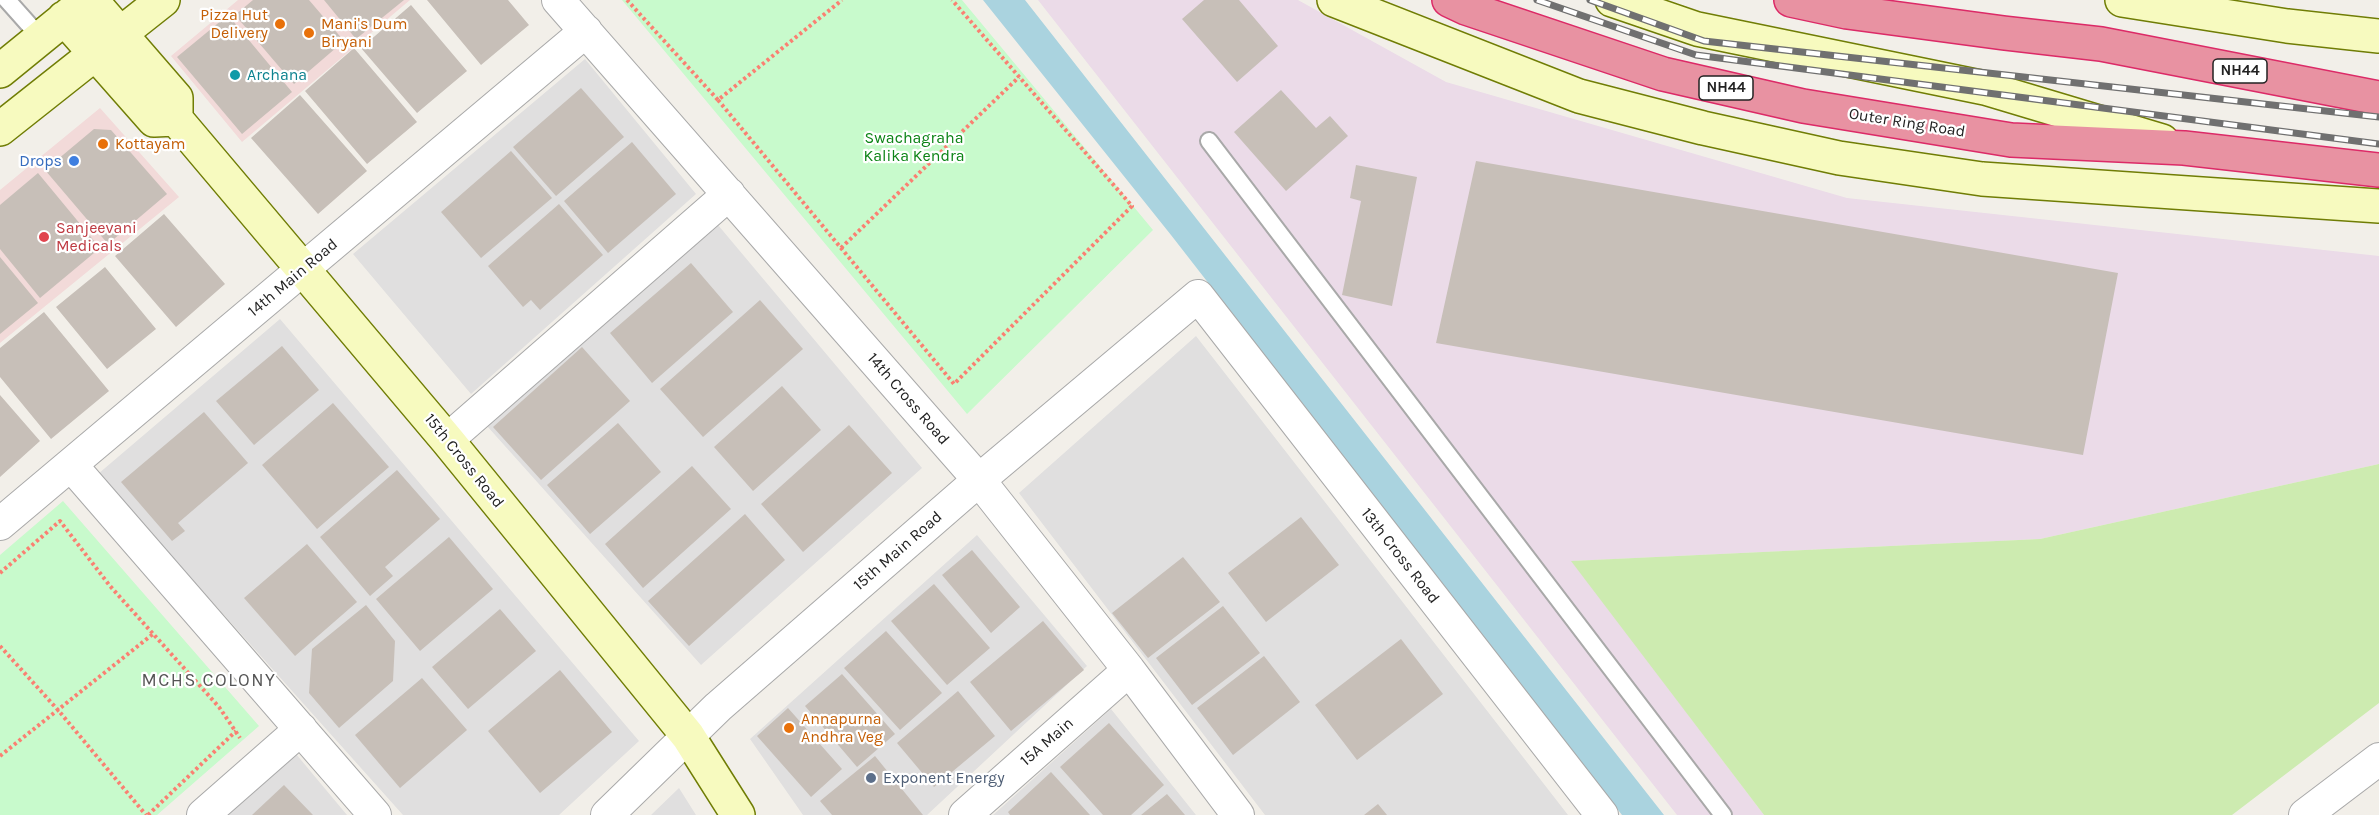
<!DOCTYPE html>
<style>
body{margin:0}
canvas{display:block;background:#f2efe9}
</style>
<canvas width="2379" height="815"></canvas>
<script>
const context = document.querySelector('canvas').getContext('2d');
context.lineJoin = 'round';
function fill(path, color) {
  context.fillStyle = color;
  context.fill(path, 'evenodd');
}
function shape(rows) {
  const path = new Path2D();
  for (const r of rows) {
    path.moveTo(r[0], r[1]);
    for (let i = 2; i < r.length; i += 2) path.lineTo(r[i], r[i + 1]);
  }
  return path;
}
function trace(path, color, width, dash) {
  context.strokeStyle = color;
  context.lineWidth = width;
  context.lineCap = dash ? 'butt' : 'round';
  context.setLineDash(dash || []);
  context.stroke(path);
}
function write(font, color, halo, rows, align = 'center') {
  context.font = font + ' Karla,sans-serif';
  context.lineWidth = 4.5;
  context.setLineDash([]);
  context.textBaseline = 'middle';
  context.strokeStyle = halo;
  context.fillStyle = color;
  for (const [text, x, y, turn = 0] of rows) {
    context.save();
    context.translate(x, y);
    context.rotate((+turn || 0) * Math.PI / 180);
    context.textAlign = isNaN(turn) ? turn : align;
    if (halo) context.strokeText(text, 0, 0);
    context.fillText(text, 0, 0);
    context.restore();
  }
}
const residential = shape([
 [585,59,696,194,471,394,353,254],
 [718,225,922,468,701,665,487,426],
 [280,319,639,741,559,815,403,815,98,474],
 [1196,336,1568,815,1265,815,1019,493],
 [977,535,1087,666,927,815,803,815,750,739],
 [1111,709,1196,815,993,815],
 [296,754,347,815,228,815],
 [679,788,696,815,651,815]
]);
const commercial = shape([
 [238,0,410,0,242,142,171,56],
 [100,108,179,197,0,343,0,190]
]);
const industrial = shape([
 [1038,0,1298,0,1446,82,1847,198,2379,256,2379,464,2040,539,1572,561,1764,815,1677,815]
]);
const grass = shape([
 [2379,464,2379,703,2232,815,1764,815,1571,561,2040,539]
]);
const park = shape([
 [622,0,962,0,1153,230,967,414],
 [63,501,259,726,157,815,0,815,0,555]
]);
const water = shape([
 [983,0,1025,0,1664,815,1622,815,1171,235]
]);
const building = shape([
 [253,0,309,0,344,41,294,84,235,15],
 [324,0,404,0,356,39],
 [427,0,508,0,529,25,481,65],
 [1204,0,1239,0,1278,46,1237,82,1182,19],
 [411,5,467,71,417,113,361,48],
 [228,15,292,92,242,134,177,57],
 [354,48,417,122,367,164,305,91],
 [581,88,624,137,556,196,513,147],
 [1281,90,1316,128,1330,116,1348,136,1286,191,1234,132],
 [300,95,367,171,318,214,251,138],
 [94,129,111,130,167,194,108,244,45,170],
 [632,142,676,194,608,253,564,201],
 [511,151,552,198,481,258,441,212],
 [1476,161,2118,273,2083,455,1436,343],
 [1356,165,1417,177,1392,306,1342,295,1361,201,1350,198],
 [38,173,100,248,40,298,0,249,0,205],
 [559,204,603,255,540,310,531,300,523,307,488,266],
 [164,214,225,284,176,327,115,256],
 [0,257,38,303,0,334],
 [691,263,733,312,652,383,610,333],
 [105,267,156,329,107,369,56,307],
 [760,300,803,349,703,437,660,389],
 [44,312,109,391,51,439,0,377,0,348],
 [282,346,319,390,254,445,216,401],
 [582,347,630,401,541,480,493,427],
 [782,386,821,430,753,491,714,447],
 [0,395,40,441,0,477],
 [333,403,389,467,317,529,262,465],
 [204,412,248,463,178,523,185,531,172,541,121,482],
 [618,423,661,472,590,534,547,485],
 [849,425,892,473,803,552,761,504],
 [692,466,731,509,643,588,605,544],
 [397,470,440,519,385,567,393,576,370,596,320,537],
 [745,514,785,560,689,646,648,601],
 [1301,517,1339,565,1266,622,1228,573],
 [449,537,493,589,420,651,376,599],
 [307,544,357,602,295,656,244,598],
 [972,550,1020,607,991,633,942,575],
 [1183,557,1220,602,1148,658,1112,613],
 [934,584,990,648,947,685,891,621],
 [366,605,395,641,393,681,339,728,309,693,312,649],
 [1223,606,1260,653,1192,705,1156,658],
 [500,609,536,651,468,709,432,667],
 [1043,621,1084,670,1011,731,970,682],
 [886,631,942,693,900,730,844,668],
 [1401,639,1443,694,1357,760,1315,705],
 [1264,656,1300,702,1233,755,1197,708],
 [560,670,612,732,540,793,488,731],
 [842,674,895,734,857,767,805,706],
 [422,678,467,730,400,788,355,735],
 [958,691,995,736,934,787,897,743],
 [788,708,842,769,811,797,757,736],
 [1109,723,1164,785,1131,815,1103,815,1060,767],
 [875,756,923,815,832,815,820,801],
 [1051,772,1090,815,1010,815,1008,812],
 [284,785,313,815,252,815],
 [1167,794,1185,815,1141,815],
 [1378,804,1387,815,1364,815]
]);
const path = shape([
 [627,0,718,100,842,0],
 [718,100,954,384,1132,206,952,0],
 [841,248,1019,77],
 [0,573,60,521,110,586,219,707,240,738],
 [0,646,58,710,146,815],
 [0,756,153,634],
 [148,815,236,731]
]);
const lane = shape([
 [7,0,40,37],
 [1209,141,1723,815]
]);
const street = shape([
 [558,0,979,480,1129,670,1238,815],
 [447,440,729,194],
 [71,465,375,815],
 [0,524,586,31],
 [203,815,301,729],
 [607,815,718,707,979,480,1198,296,1602,815],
 [965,815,1129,670],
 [2305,815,2379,759]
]);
const secondary = shape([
 [91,0,176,98,176,119,447,440,688,736,738,815],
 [1334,0,1579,96,1703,128,1839,158,1982,179,2379,206],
 [1612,0,1697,29,1985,88,2162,141],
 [2122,0,2287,26,2379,36],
 [64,18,154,120,176,119],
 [0,71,81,5],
 [0,129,163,0]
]);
const highway = shape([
 [1449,0,1466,8,1663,74,1803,106,2011,140,2184,148,2379,170],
 [1791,0,1847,12,2004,33,2101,44,2379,98]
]);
const rail = shape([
 [1537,0,1696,55,2379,144],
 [1590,0,1704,41,2379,117]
]);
const markers = [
 [280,24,6,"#e8710a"],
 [309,33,6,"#e8710a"],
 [235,75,6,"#0f9aa8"],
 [103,144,6,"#e8710a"],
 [74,161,6,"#3f7fe0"],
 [44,237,6,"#e0444e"],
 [789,728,6,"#e8710a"],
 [871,778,6,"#5c6f8a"]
];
const shields = [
 [2240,71,54],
 [1726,88,54]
];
const shieldNames = [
 ["NH44",2240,71],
 ["NH44",1726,88]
];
const foodNames = [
 ["Pizza Hut",268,15,"right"],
 ["Delivery",268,33,"right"],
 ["Mani's Dum",321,24],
 ["Biryani",321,42],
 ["Kottayam",115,144],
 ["Annapurna",801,719],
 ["Andhra Veg",801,737]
];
const cultureNames = [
 ["Archana",247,75]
];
const streetNames = [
 ["Outer Ring Road",1907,123,9],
 ["14th Main Road",293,278,-40],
 ["14th Cross Road",908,399,49],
 ["15th Cross Road",464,461,51],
 ["15th Main Road",898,551,-41],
 ["13th Cross Road",1400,556,52],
 ["15A Main",1047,742,-41]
];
const parkNames = [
 ["Swachagraha",914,138],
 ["Kalika Kendra",914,156]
];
const shopNames = [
 ["Drops",62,161]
];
const healthNames = [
 ["Sanjeevani",56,228],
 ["Medicals",56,246]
];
const serviceNames = [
 ["Exponent Energy",883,778]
];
const neighbourhoodNames = [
 ["MCHS COLONY",209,681]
];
fill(residential, '#e0dfdf');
fill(commercial, '#f2dad9');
fill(industrial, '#ebdbe8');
fill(grass, '#cdebb0');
fill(park, '#c8facc');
fill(water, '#aad3df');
fill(building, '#c7bfb8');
trace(lane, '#a9a9a9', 20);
trace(street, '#a9a9a9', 34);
trace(secondary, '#707d05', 36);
trace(highway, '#dc2a67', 36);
trace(path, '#fa8072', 4, [3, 3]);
trace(lane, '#fff', 16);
trace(street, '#fff', 32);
trace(secondary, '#f7fabf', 33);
trace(highway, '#e892a2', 33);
trace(rail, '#707070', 7);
trace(rail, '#fff', 4.5, [14]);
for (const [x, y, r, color] of markers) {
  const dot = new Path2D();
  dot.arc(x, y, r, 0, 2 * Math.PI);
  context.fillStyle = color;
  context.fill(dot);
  trace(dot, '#fff', 2);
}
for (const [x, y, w] of shields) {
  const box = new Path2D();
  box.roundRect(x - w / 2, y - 12, w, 24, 4.5);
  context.fillStyle = '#fff';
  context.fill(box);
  trace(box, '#222', 1.5);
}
write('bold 15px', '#222', null, shieldNames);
write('16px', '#c56008', '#fff', foodNames, 'left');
write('16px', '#0d838f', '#fff', cultureNames, 'left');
write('16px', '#222', '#fff', streetNames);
write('16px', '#0c8416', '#fff', parkNames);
write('16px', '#366cbe', '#fff', shopNames, 'right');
write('16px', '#be3a42', '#fff', healthNames, 'left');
write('16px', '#4e5e75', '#fff', serviceNames, 'left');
context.letterSpacing = '1.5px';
write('18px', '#555', '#fff', neighbourhoodNames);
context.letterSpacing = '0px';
</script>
